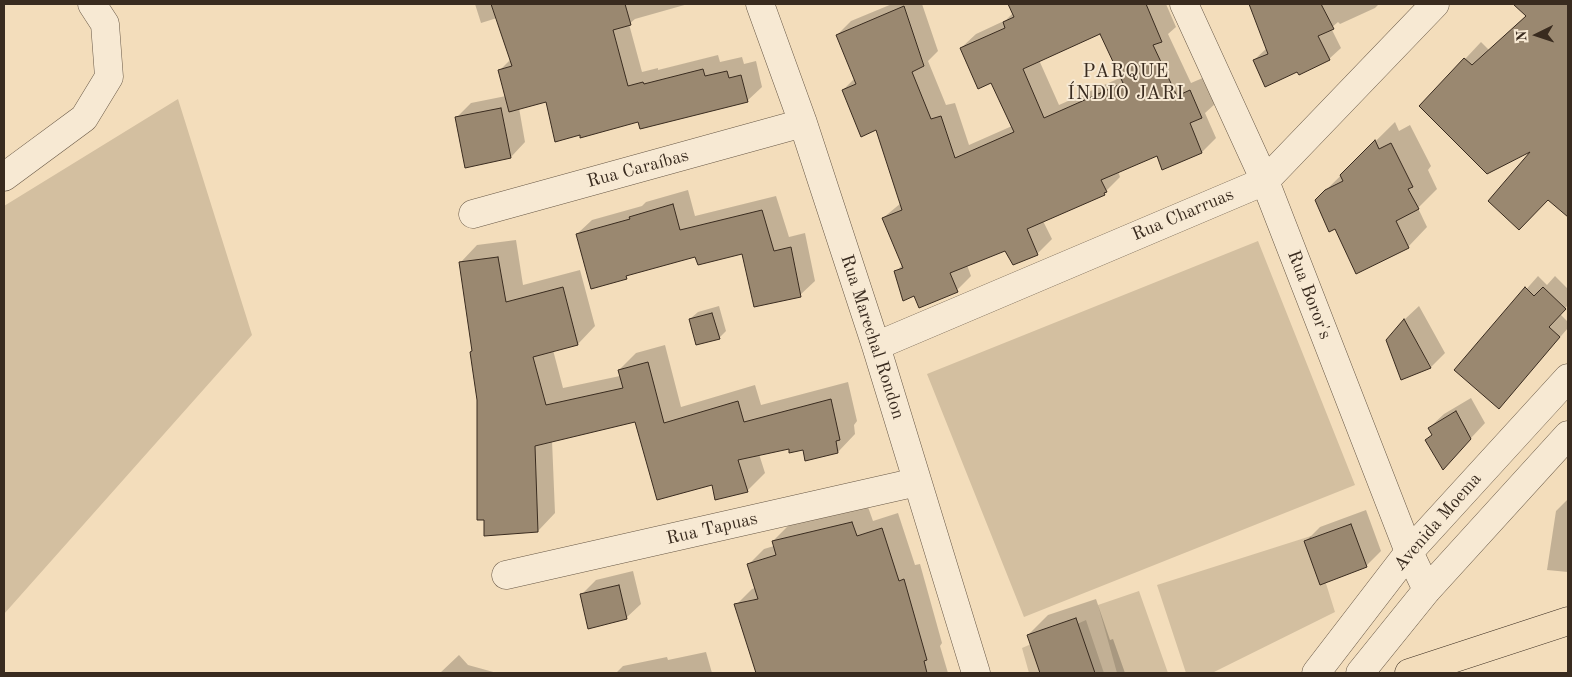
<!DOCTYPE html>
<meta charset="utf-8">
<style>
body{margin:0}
#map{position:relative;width:1572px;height:677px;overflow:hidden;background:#f3ddbb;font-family:"Old Standard TT",serif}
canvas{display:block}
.frame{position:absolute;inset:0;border:5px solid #392b1f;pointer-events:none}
.north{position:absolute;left:1512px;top:10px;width:50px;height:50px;-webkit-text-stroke:4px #f7e9d3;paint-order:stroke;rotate:266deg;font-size:14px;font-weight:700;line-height:20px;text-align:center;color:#392b1f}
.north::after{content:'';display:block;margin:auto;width:18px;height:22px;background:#392b1f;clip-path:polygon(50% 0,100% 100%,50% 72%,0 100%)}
</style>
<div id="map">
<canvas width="1572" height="677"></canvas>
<div class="frame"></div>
<div class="north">N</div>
</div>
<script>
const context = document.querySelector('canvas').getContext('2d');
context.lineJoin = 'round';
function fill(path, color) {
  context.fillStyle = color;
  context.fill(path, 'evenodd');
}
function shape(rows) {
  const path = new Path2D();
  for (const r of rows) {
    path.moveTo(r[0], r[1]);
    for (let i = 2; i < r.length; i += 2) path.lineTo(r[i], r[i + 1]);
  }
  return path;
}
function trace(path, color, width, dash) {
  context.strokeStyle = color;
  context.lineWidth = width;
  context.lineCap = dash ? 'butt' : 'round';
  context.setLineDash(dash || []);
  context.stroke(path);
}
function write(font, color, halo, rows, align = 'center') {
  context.font = font + ' "Old Standard TT",serif';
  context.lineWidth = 4;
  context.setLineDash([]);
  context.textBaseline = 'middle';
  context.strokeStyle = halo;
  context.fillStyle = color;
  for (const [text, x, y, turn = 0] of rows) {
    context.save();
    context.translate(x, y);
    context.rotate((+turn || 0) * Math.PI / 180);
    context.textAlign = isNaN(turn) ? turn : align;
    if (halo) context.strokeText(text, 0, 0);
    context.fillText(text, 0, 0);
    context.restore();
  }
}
const green = shape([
 [178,99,252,335,4,614,4,206],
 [1258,241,1355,485,1024,617,927,374],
 [1311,536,1335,612,1212,673,1186,673,1157,585],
 [1139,591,1168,673,1117,673,1098,605],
 [1086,620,1104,673,1029,673,1022,648]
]);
const shadow = shape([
 [475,4,688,4,635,19,629,24,642,72,658,68,658,70,718,55,720,62,742,57,744,64,756,61,762,87,747,101,639,121,580,134,547,101,519,108,525,142,511,157,456,118,471,103,506,96,500,70,511,59,497,18,481,23],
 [892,4,922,4,938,51,928,61,946,105,955,103,969,145,1012,126,992,81,961,48,976,34,1006,20,1013,13,1009,4,1166,4,1176,27,1168,34,1191,83,1205,77,1216,103,1205,113,1216,138,1202,152,1163,168,1157,155,1118,171,1120,177,1104,193,1043,221,1052,239,1037,254,1006,249,967,265,971,276,957,290,914,294,896,272,903,264,883,218,901,203,877,129,843,90,855,78,837,35,851,21],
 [1101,33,1122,77,1059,105,1039,60],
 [1250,4,1379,4,1375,8,1340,24,1338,22,1331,28,1341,48,1329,59,1298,70,1254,60,1267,48],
 [1515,4,1568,4,1568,216,1549,198,1535,148,1421,106,1481,42,1489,50,1527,15],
 [1395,122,1399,131,1410,125,1431,166,1428,170,1437,189,1418,208,1427,227,1408,247,1336,227,1316,200],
 [688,190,695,216,776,196,789,237,805,233,815,281,800,295,743,252,696,256,629,274,626,277,577,234,592,220,642,206,646,202],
 [516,240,523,285,580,270,595,326,578,344,553,350,563,388,620,376,619,370,636,353,665,345,681,407,755,385,761,405,848,382,857,421,854,425,855,434,838,452,806,459,804,448,790,447,759,454,765,473,747,491,713,483,636,421,552,440,555,513,538,531,478,400,473,350,460,263,477,245],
 [1538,276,1547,285,1555,276,1568,289,1568,305,1560,314,1568,322,1568,328,1499,408,1456,369],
 [719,306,726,331,719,338,690,319,698,312],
 [1419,306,1445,353,1431,367,1404,320],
 [1471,398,1485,423,1443,468,1427,440,1433,434,1429,428,1444,414],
 [1568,499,1568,572,1547,570,1556,511],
 [868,507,873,521,898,513,915,565,920,564,942,643,940,646,948,673,757,673,736,605,752,589,755,588,748,565,764,549,774,546,773,541,789,525],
 [1366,510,1381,551,1366,566,1305,542,1320,527],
 [633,571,641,604,626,618,581,595,596,580],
 [1096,599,1110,640,1113,639,1125,673,1041,673,1028,635,1048,615],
 [706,652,712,673,616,673,623,666,667,657,668,660],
 [459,655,468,665,497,673,440,673]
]);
const building = shape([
 [491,4,625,4,631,25,613,30,628,86,643,82,644,84,703,69,705,76,727,71,729,78,741,75,748,102,640,129,638,122,580,138,580,135,555,142,546,102,509,112,498,70,512,66,491,4],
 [1008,4,1146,4,1162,42,1153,45,1177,96,1190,90,1202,118,1190,123,1202,153,1162,170,1157,156,1101,180,1107,192,1104,193,1105,195,1027,229,1038,255,1013,265,1005,251,950,273,958,292,919,308,914,296,903,301,894,271,903,268,882,218,902,210,876,130,861,137,842,90,856,84,836,35,904,6,924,66,912,72,931,119,941,116,955,158,1014,132,991,83,978,89,960,48,1005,28,1003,22,1014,17,1008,4],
 [1100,34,1123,83,1044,118,1023,69,1100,34],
 [1249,4,1321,4,1334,29,1318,36,1330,60,1299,75,1297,72,1265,87,1253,60,1268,54,1249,4],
 [1513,4,1568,4,1568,217,1548,200,1519,230,1488,201,1530,152,1487,174,1419,106,1464,58,1472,65,1526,16,1513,4],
 [501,108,511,158,465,168,455,117,501,108],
 [1375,140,1379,149,1391,143,1413,187,1408,189,1419,209,1396,221,1409,248,1356,274,1335,229,1329,232,1315,200,1325,190,1343,181,1340,175,1375,140],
 [673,204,680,230,762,210,774,251,791,247,801,297,754,307,742,254,698,265,695,257,626,276,627,279,591,289,576,234,630,219,629,217,673,204],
 [498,257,506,302,563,287,578,345,533,357,546,405,623,388,618,370,648,362,664,423,738,401,744,422,831,399,840,440,836,441,838,453,805,461,803,450,789,453,789,449,738,460,748,492,715,500,712,485,657,500,635,422,535,446,538,532,484,536,484,520,477,520,477,400,470,352,472,351,459,262,498,257],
 [1525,287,1534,296,1543,287,1566,309,1549,327,1560,337,1499,409,1454,370,1525,287],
 [712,313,720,339,696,345,689,319,712,313],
 [1404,319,1431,368,1401,380,1386,340,1404,319],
 [1456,411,1471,439,1443,470,1425,440,1432,435,1428,428,1456,411],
 [852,522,857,536,882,528,899,581,904,579,927,660,924,661,927,673,756,673,734,604,758,599,747,564,776,555,772,541,852,522],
 [1351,524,1367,567,1320,585,1304,541,1351,524],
 [619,585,627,619,588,629,580,594,619,585],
 [1076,618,1095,673,1040,673,1027,635,1076,618]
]);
const minor = shape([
 [760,4,803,123,876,346,976,673],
 [1184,4,1265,181,1409,552,1427,590],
 [4,177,84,118,109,77,105,24,92,4],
 [473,214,803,123],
 [876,346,1265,181,1435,4],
 [506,575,917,482],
 [1316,673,1409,552,1568,378],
 [1360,673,1427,590,1568,435]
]);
const major = shape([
 [1409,673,1568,621]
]);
const streetNames = [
 ["Rua Caraíbas",638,169,-15],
 ["Rua Charruas",1183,215,-23],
 ["Rua Boror's",1309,295,69],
 ["Rua Marechal Rondon",872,337,72],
 ["Avenida Moema",1438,522,-49],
 ["Rua Tapuas",712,529,-13]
];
const neighbourhoodNames = [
 ["PARQUE",1126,72],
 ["ÍNDIO JARI",1126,94]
];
fill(green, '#d3bfa0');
fill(shadow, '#0003');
fill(building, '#9a8870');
trace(building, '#392b1f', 1);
trace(minor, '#685846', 29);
trace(major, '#392b1f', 29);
trace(minor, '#f7e9d3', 28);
trace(major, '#f3ddbb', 28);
write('18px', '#392b1f', '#f7e9d3', streetNames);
context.letterSpacing = '1px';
write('19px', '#392b1f', '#f7e9d3', neighbourhoodNames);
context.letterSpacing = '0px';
</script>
